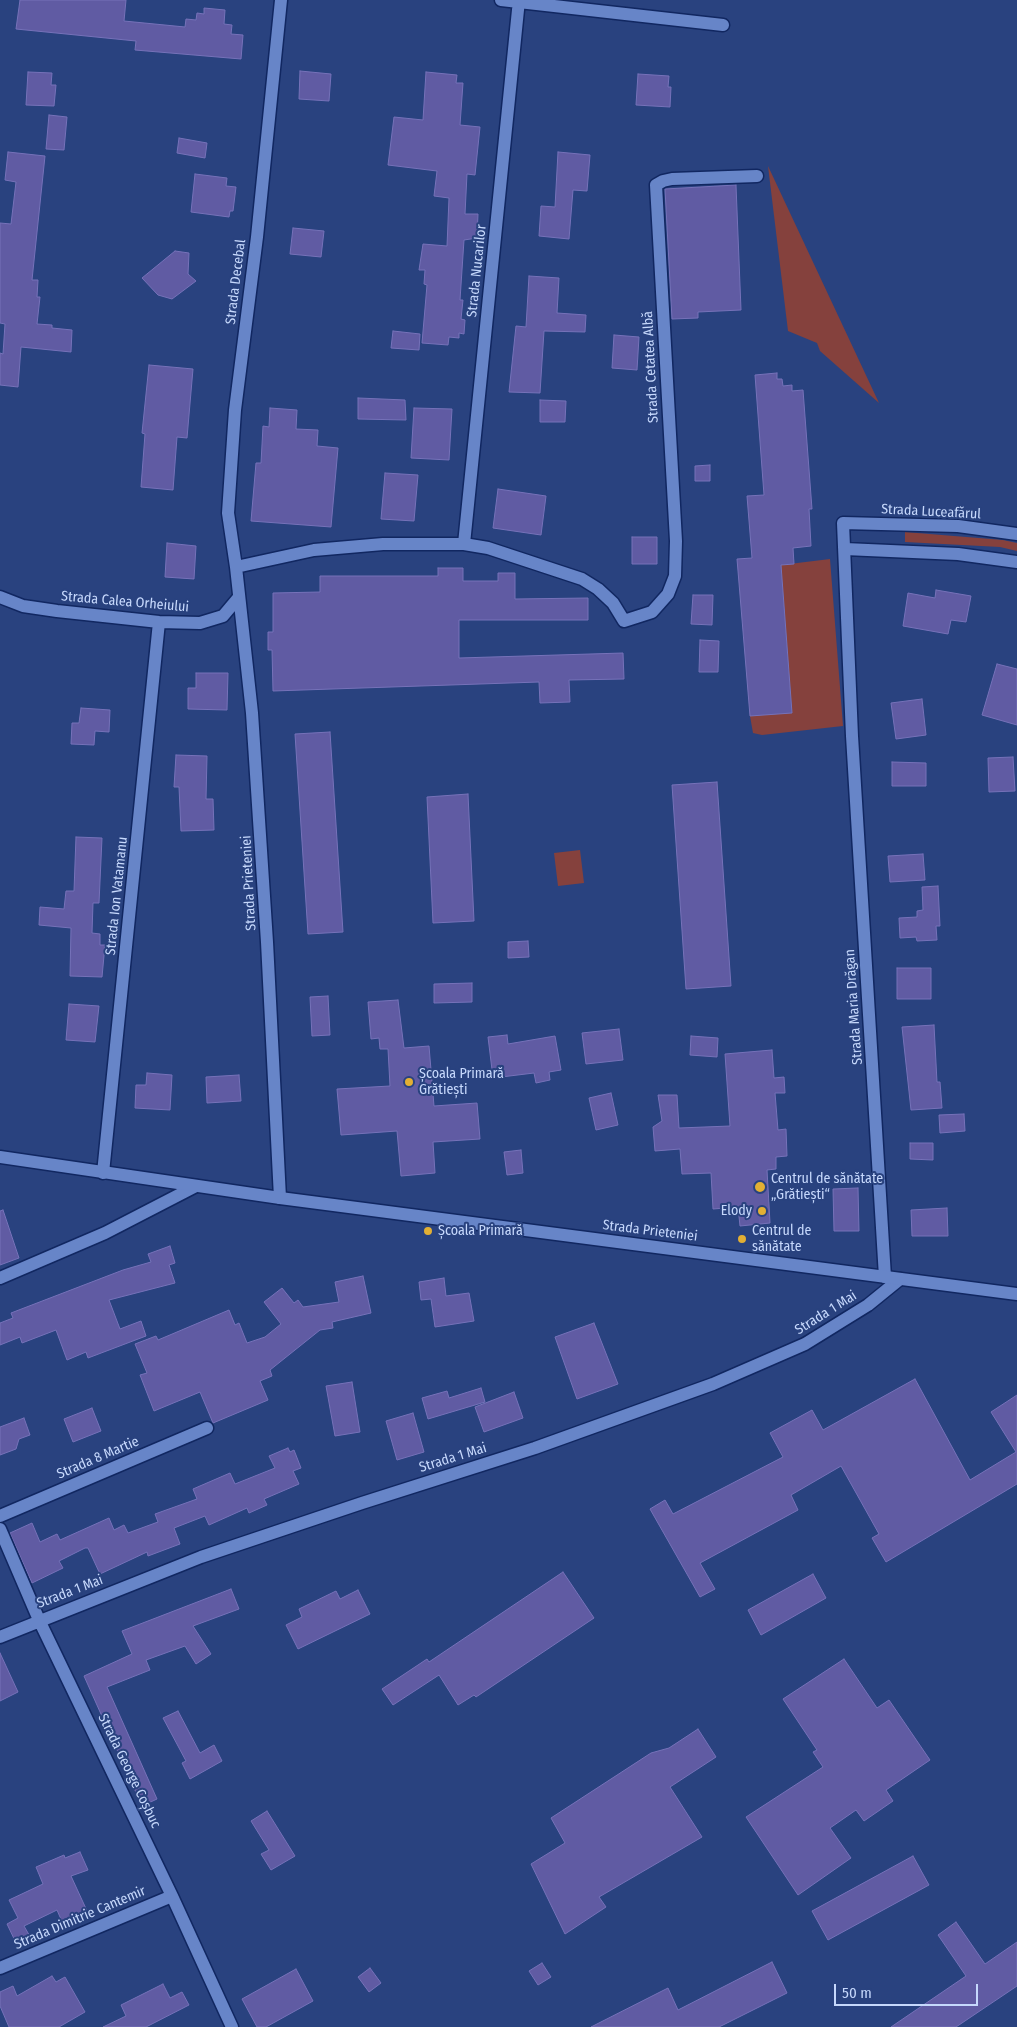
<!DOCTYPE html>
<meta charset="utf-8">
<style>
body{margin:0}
#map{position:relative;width:1017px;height:2027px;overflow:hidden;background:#29427f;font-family:"Fira Sans Condensed",sans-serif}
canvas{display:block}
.scale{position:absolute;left:834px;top:1984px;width:144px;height:22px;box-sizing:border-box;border:2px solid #c6d8fc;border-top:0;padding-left:6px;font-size:15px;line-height:18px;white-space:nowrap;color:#c6d8fc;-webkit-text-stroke:4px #29427f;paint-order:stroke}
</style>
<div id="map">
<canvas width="1017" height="2027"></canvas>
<div class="scale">50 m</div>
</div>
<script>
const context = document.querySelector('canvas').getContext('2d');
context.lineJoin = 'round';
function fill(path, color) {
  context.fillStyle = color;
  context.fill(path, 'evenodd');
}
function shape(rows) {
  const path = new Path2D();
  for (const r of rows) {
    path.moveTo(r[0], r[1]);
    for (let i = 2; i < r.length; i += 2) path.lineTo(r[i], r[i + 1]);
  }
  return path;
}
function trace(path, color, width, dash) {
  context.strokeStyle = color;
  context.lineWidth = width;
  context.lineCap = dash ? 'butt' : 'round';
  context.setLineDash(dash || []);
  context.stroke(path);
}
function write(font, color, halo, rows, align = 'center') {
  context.font = font + ' "Fira Sans Condensed",sans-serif';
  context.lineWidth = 4;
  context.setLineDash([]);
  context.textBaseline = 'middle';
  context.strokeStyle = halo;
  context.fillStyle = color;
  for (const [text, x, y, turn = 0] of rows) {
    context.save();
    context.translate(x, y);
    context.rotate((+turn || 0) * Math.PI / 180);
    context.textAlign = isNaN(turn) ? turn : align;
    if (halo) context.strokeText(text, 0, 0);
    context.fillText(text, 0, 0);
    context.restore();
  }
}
const green = shape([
 [768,166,879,403,820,351,817,343,788,331],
 [905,532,1003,540,1017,543,1017,551,1000,547,905,542],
 [830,559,843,726,762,735,753,733,750,716,792,712,781,565],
 [580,850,584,883,558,886,554,853]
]);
const building = shape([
 [20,0,126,0,124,21,185,27,186,19,196,20,197,13,204,14,204,8,225,10,224,24,232,25,231,34,243,35,241,59,135,50,136,41,16,29,20,0],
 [300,71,331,74,329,101,299,99,300,71],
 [28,72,52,73,51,85,56,85,54,106,26,105,28,72],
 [426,72,457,75,456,83,463,83,460,125,480,127,475,175,467,174,465,214,478,214,477,238,464,240,460,300,463,300,461,319,465,320,464,334,459,333,459,338,449,337,448,345,422,343,427,285,424,284,425,270,419,270,423,244,447,246,449,198,434,196,437,171,388,165,394,117,423,120,426,72],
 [638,74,669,76,668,87,671,87,670,107,636,105,638,74],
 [49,115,67,117,64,150,46,149,49,115],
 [179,138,207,143,205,158,177,153,179,138],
 [8,152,45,156,32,280,38,280,37,297,40,297,37,324,52,325,52,328,72,330,71,352,21,347,18,387,0,385,0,353,3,354,5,324,0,323,0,223,11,224,16,182,5,180,8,152],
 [558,152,590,155,587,191,573,190,569,239,539,236,541,206,555,207,558,152],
 [195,174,227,178,226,186,236,187,233,211,230,211,229,217,191,212,195,174],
 [736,185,741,310,698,312,698,318,672,319,665,189,736,185],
 [293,228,324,231,321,257,290,254,293,228],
 [175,251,189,253,188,274,196,281,172,299,158,295,142,278,175,251],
 [529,276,559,278,557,313,586,315,585,332,544,331,540,393,509,392,516,326,526,327,529,276],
 [393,331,420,334,419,350,391,348,393,331],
 [614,335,639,337,637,370,612,368,614,335],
 [149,365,193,369,187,438,177,437,173,490,141,487,145,434,142,433,149,365],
 [777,373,777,379,782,379,783,386,792,385,792,391,803,390,812,509,809,509,811,546,793,548,794,564,781,565,792,713,750,716,737,559,752,558,747,496,764,495,755,375,777,373],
 [358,398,405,400,406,420,358,419,358,398],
 [540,400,566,401,565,422,540,422,540,400],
 [270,408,297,410,296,429,318,430,317,446,338,448,331,527,251,521,256,463,261,463,263,426,269,427,270,408],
 [414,408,452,409,449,460,411,458,414,408],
 [710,465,710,481,695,481,695,466,710,465],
 [385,473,418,475,414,521,381,519,385,473],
 [498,489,546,496,541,535,493,528,498,489],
 [632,537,657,537,657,564,632,564,632,537],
 [167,543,196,546,194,579,165,577,167,543],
 [438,568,463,568,463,581,498,581,498,573,515,573,515,599,588,598,588,620,459,620,459,658,623,653,624,679,569,680,570,702,540,703,539,682,273,691,272,650,268,650,268,632,273,632,273,593,320,592,320,576,438,576,438,568],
 [936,590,971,596,966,622,951,620,948,634,903,626,908,593,935,598,936,590],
 [693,595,713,595,712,625,691,624,693,595],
 [700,640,719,641,718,672,699,672,700,640],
 [997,664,1017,669,1017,725,982,715,997,664],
 [196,673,228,673,227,710,188,709,188,688,196,688,196,673],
 [922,699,926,735,896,739,891,703,922,699],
 [81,708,110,710,109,732,95,731,94,745,71,744,72,723,79,723,81,708],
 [330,732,343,932,308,934,295,734,330,732],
 [176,755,207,756,206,799,213,799,214,830,181,831,179,787,174,787,176,755],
 [1013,757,1015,791,989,792,988,758,1013,757],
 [892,762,926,763,926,786,892,786,892,762],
 [717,782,731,986,686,989,672,785,717,782],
 [468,794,474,921,433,923,427,797,468,794],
 [76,837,102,838,99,903,93,903,92,933,100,934,100,945,105,945,102,977,70,976,71,928,39,925,40,907,64,909,66,891,74,891,76,837],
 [923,854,925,880,890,882,888,856,923,854],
 [938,886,940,926,936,926,937,940,917,941,916,937,900,938,899,918,917,917,917,911,923,910,922,887,938,886],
 [528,941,529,957,508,958,508,942,528,941],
 [897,968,931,968,931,999,897,999,897,968],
 [472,983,472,1002,434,1003,434,984,472,983],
 [328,996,330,1035,312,1036,310,997,328,996],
 [398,1000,404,1048,429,1046,434,1106,477,1103,480,1139,433,1142,435,1173,401,1176,397,1131,341,1135,337,1089,390,1086,388,1049,380,1049,379,1038,371,1039,368,1002,398,1000],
 [69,1004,99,1006,95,1042,66,1040,69,1004],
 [934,1025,937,1082,940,1082,942,1108,911,1110,902,1027,934,1025],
 [619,1029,623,1060,586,1064,582,1033,619,1029],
 [507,1035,508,1044,555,1036,561,1070,549,1072,550,1080,536,1083,534,1073,493,1078,488,1037,507,1035],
 [691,1036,718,1038,717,1057,690,1055,691,1036],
 [772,1050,774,1078,784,1077,785,1093,775,1093,778,1130,786,1129,787,1156,776,1157,776,1169,767,1170,770,1223,740,1226,738,1207,713,1209,711,1173,682,1174,680,1149,655,1151,653,1127,662,1121,658,1095,677,1095,679,1128,730,1126,725,1054,772,1050],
 [147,1073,172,1075,170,1110,135,1108,136,1085,146,1085,147,1073],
 [239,1075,241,1101,207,1103,206,1077,239,1075],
 [611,1093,618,1125,596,1130,589,1098,611,1093],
 [964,1114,965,1131,940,1133,939,1115,964,1114],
 [910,1143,933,1143,933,1160,910,1159,910,1143],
 [521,1150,523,1173,507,1175,504,1152,521,1150],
 [858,1188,859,1231,834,1231,833,1189,858,1188],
 [947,1208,948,1236,912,1236,911,1210,947,1208],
 [3,1210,19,1258,0,1265,0,1211,3,1210],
 [170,1246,175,1263,169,1265,175,1283,109,1300,120,1329,141,1321,146,1336,88,1358,86,1352,67,1360,56,1330,22,1343,20,1337,0,1345,0,1323,13,1318,11,1313,123,1270,151,1262,148,1254,170,1246],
 [363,1276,371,1313,332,1322,333,1328,320,1330,270,1370,272,1376,260,1381,268,1400,213,1423,200,1392,154,1411,140,1375,147,1373,135,1344,156,1336,158,1340,229,1310,235,1325,239,1323,247,1343,265,1337,281,1324,264,1302,282,1288,294,1303,298,1300,303,1307,339,1302,335,1282,363,1276],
 [444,1278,446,1296,469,1293,474,1321,435,1327,431,1299,421,1300,419,1282,444,1278],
 [594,1323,618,1384,577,1399,555,1337,594,1323],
 [915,1379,970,1480,1016,1452,991,1412,1017,1395,1017,1484,886,1562,872,1538,879,1534,841,1466,791,1495,798,1510,700,1563,715,1589,700,1597,650,1509,665,1500,673,1514,783,1457,770,1433,812,1410,823,1430,915,1379],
 [352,1382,360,1432,335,1436,326,1386,352,1382],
 [481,1388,485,1402,428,1419,422,1398,447,1391,449,1398,481,1388],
 [514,1392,523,1418,484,1432,475,1407,514,1392],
 [92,1408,101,1431,73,1442,64,1419,92,1408],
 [413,1413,424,1452,397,1460,386,1421,413,1413],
 [24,1418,30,1435,19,1439,16,1449,0,1455,0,1427,24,1418],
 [288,1448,290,1452,294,1450,301,1468,293,1471,299,1484,264,1499,267,1505,249,1513,247,1508,209,1525,205,1516,174,1528,180,1544,148,1556,147,1552,100,1574,88,1548,85,1548,59,1561,63,1568,32,1583,10,1533,32,1523,40,1542,57,1534,60,1540,109,1518,114,1530,124,1525,128,1533,158,1522,155,1514,197,1499,193,1489,230,1473,235,1484,275,1468,269,1456,288,1448],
 [563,1572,594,1618,476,1697,474,1695,458,1705,439,1675,393,1705,382,1689,427,1659,429,1662,563,1572],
 [813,1574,826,1598,761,1635,748,1610,813,1574],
 [231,1589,239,1609,193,1626,211,1654,196,1664,185,1646,146,1660,150,1670,107,1687,157,1799,142,1806,84,1676,132,1654,122,1631,231,1589],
 [358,1590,370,1614,298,1649,286,1625,302,1617,299,1609,336,1591,340,1599,358,1590],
 [0,1653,18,1692,0,1701,0,1653],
 [844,1659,877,1708,889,1700,930,1760,886,1790,893,1801,864,1821,856,1810,830,1828,851,1858,798,1895,746,1817,823,1767,813,1752,817,1750,783,1699,844,1659],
 [178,1711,200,1753,214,1745,222,1761,190,1779,182,1763,186,1761,163,1718,178,1711],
 [698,1729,716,1757,670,1787,702,1837,599,1897,606,1907,565,1934,531,1864,565,1843,551,1818,651,1753,669,1748,698,1729],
 [267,1811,295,1856,271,1870,261,1854,269,1850,251,1821,267,1811],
 [80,1852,88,1870,71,1876,88,1913,63,1924,57,1910,24,1926,32,1940,18,1947,7,1924,18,1918,9,1900,43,1884,36,1867,64,1855,65,1858,80,1852],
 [913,1856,929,1885,828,1940,812,1911,913,1856],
 [956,1922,985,1964,1017,1942,1017,1986,956,2027,891,2027,966,1976,938,1935,956,1922],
 [772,1962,787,1993,719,2027,591,2027,668,1988,678,2010,772,1962],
 [542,1963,551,1977,538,1985,529,1971,542,1963],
 [370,1968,381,1983,369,1992,358,1977,370,1968],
 [296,1969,313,2001,266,2027,257,2027,242,1999,296,1969],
 [52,1976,56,1982,65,1977,85,2012,59,2027,9,2027,0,2006,0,1992,13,1986,17,1996,52,1976],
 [163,1984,170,1998,182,1992,189,2005,146,2027,103,2027,126,2016,121,2005,163,1984]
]);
const street = shape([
 [501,0,723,25],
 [464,544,519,0],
 [845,549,958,554,1017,562],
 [236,567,314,550,383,544,464,544,488,548,582,579,598,589,613,603,624,621,652,612,668,594,675,576,676,541,656,185,663,181,672,179,757,176],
 [0,597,23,606,57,611,159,622,200,623,223,616,239,597],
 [103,1173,159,622],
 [280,1198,267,942,252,713,236,567,228,513,235,410,257,237,281,0],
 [885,1277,852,736,843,523,958,526,1017,534],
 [0,1278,105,1233,196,1186],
 [0,1516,207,1428],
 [0,1529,39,1620,172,1896,232,2027],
 [0,1637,201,1557,362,1503,535,1448,713,1384,805,1344,868,1305,900,1279],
 [0,1968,172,1896]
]);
const secondary = shape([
 [0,1157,280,1198,1017,1294]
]);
const markers = [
 [409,1082,5,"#e2af34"],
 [760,1187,6,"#e2af34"],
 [762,1211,5,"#e2af34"],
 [428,1231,5,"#e2af34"],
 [742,1239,5,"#e2af34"]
];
const streetNames = [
 ["Strada Nucarilor",477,271,-84],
 ["Strada Decebal",236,282,-83],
 ["Strada Cetatea Albă",651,367,-93],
 ["Strada Luceafărul",931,512,3],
 ["Strada Calea Orheiului",125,602,5],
 ["Strada Prieteniei",249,883,-93],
 ["Strada Ion Vatamanu",117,896,-84],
 ["Strada Maria Drăgan",854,1007,-94],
 ["Strada Prieteniei",650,1231,7],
 ["Strada 1 Mai",826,1313,-32],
 ["Strada 8 Martie",98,1458,-23],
 ["Strada 1 Mai",453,1458,-17],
 ["Strada 1 Mai",70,1592,-21],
 ["Strada George Coșbuc",129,1771,64],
 ["Strada Dimitrie Cantemir",80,1918,-23]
];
const poiNames = [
 ["Școala Primară",419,1074],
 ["Grătiești",419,1090],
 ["Centrul de sănătate",771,1179],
 ["„Grătiești“",771,1195],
 ["Elody",752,1211,"right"],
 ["Școala Primară",438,1231],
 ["Centrul de",752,1231],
 ["sănătate",752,1247]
];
fill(green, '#85413d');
fill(building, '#605ba3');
trace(building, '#7672b9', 1);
trace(street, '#112761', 15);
trace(secondary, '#112761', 15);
trace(street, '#6785c8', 12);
trace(secondary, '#6785c8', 12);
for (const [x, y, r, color] of markers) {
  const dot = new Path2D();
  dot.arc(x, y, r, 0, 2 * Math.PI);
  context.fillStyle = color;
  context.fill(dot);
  trace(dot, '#29427f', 2);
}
write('14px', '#c6d8fc', '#29427f', streetNames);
write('14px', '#c6d8fc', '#29427f', poiNames, 'left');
</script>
